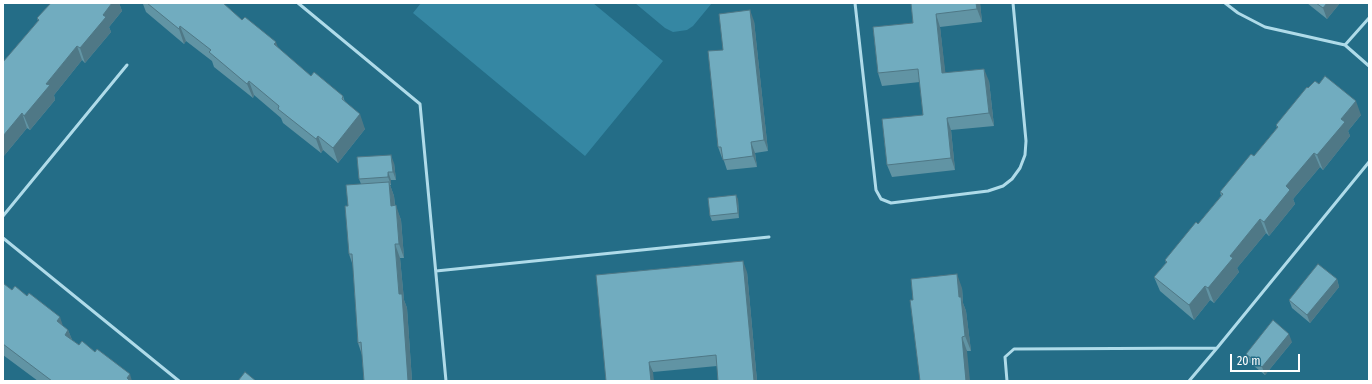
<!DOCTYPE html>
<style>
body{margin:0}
#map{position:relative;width:1372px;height:384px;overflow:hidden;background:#246d87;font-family:"Fira Sans Condensed",sans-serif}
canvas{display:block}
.frame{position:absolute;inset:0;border:4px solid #fff;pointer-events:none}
.scale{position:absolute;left:1230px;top:354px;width:70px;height:18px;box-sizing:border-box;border:2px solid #fff;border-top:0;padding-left:5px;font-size:12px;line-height:14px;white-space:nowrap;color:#fff;-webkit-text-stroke:3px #246d87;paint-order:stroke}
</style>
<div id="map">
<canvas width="1372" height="384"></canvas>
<div class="frame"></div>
<div class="scale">20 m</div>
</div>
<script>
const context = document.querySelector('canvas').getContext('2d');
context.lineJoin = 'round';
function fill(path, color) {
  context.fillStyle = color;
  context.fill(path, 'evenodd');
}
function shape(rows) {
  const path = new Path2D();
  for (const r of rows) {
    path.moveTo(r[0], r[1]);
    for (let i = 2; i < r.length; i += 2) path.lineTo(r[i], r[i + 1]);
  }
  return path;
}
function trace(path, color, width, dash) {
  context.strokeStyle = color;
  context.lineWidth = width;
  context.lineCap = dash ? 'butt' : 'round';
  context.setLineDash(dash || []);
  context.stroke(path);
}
const green = shape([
 [421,3,593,3,663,61,585,156,413,13],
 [635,3,712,3,693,26,687,30,673,32,665,28]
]);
const lane = shape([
 [298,3,420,104,446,381],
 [855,3,876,190,881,199,891,203,988,191,1003,186,1012,179,1020,168,1025,155,1026,141,1013,3],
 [1225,3,1238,13,1265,27,1345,45],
 [1369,18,1345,45,1369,66],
 [3,216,127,65],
 [3,238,179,381],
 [436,271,769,237],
 [1007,381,1005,357,1014,349,1217,348,1369,162],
 [1189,381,1217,348]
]);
const wall = shape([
 [51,3,119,3,122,11,109,27,111,32,85,63,82,60,54,95,55,100,30,130,27,128,3,157,3,62,38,21,37,18],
 [141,3,223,3,242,20,278,48,311,76,343,96,345,102,365,129,338,163,323,150,321,153,283,123,281,118,254,95,253,98,214,67,212,61,186,41,184,44,146,12,143,4],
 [911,3,980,3,982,22,940,27,945,73,989,81,994,126,951,130,955,170,892,177,887,165,923,115,920,82,882,86,878,73,913,23],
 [1307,3,1340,3,1327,19],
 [754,21,768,151,755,153,757,167,727,170,723,158,722,158,718,147,723,50],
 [1308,88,1361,115,1348,131,1350,136,1323,170,1320,167,1293,199,1295,204,1269,236,1266,233,1237,268,1239,272,1214,303,1210,300,1194,320,1160,291,1154,277,1166,263,1165,260,1198,224,1221,196,1220,192,1254,156,1277,128,1276,125],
 [394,163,396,180,391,180,391,185,390,185,394,196,395,205,401,220,404,258,400,258,404,300,407,308,412,381,362,381,364,381,362,355,358,343,353,266,349,254,361,184,359,179],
 [738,199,739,218,712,221,710,216],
 [747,272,757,381,718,381,717,366,653,372,596,275],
 [1337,279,1339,287,1310,323,1292,308,1289,300],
 [3,285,63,326,68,330,72,340,79,345,132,381,38,381,3,355],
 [962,288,963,303,966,311,971,351,967,351,913,300],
 [1292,342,1265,375,1249,362,1246,354]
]);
const shadedWall = shape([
 [112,3,119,3,122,11,109,27,111,32,85,63,80,48,103,15],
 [976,3,980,3,982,22,977,9],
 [1327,3,1340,3,1327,19,1323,8],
 [750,10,754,21,768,151,764,140],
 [936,14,940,27,947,86,942,73],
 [180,26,186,41,184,44,179,29],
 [276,42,281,56,274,44],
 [77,46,82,60,54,95,55,100,30,130,24,116,46,84],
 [984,69,989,81,994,126,989,113],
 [249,81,254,95,253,98,247,84],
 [1356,101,1361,115,1348,131,1350,136,1323,170,1317,155,1341,119],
 [22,113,27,128,3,157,3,136],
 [360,114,365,129,338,163,333,148],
 [947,118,951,130,955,170,951,158],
 [318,136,323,150,321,153,316,139],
 [751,142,755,153,757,167,753,156],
 [1314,153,1320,167,1293,199,1295,204,1269,236,1264,222,1286,186],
 [391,155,394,163,396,180,393,172],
 [388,172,391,180,391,185,388,177],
 [389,182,394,196,396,220,391,206],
 [736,195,738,199,739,218,738,213],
 [396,205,401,220,404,258,399,244],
 [1260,219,1266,233,1237,268,1239,272,1214,303,1208,288,1230,256],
 [395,244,400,258,404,300,407,308,412,381,408,381,399,294],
 [743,261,747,272,757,381,754,381],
 [957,274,962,288,963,303,966,311,971,351,965,336,959,297],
 [1337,279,1339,287,1310,323,1307,315],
 [1205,286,1210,300,1194,320,1189,305],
 [60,317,65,332,57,321],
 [68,330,74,344,65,335],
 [1289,334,1292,342,1265,375,1262,367],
 [962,337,967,351,970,381,966,381],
 [649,362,653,372,654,381,651,381],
 [130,374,132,381,128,381,127,378]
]);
const building = shape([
 [51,3,112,3,103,15,106,17,80,48,77,46,46,84,50,85,24,116,22,113,3,136,3,62,39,20,37,18,51,3],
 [147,3,223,3,242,20,245,17,276,42,274,44,311,76,314,72,343,96,342,99,360,114,333,148,318,136,316,139,278,109,279,106,249,81,247,84,209,52,211,50,180,26,179,29,147,3],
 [911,3,976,3,977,9,936,14,942,73,984,69,989,113,947,118,951,158,887,165,882,119,923,115,918,69,878,73,873,27,913,23,911,3],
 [1316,3,1327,3,1323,8,1316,3],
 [750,10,764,140,751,142,753,156,723,160,721,147,718,147,708,51,723,50,719,14,750,10],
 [1325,76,1356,101,1341,119,1345,122,1317,155,1314,153,1286,186,1290,190,1264,222,1260,219,1230,256,1233,258,1208,288,1205,286,1189,305,1154,277,1167,262,1165,260,1196,222,1198,224,1223,194,1220,192,1251,154,1254,156,1278,127,1276,125,1307,87,1308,88,1315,81,1319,84,1325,76],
 [391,155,393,172,388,172,388,177,359,179,357,157,391,155],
 [389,182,391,206,396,205,399,244,395,244,399,294,402,294,408,381,362,381,364,381,361,342,358,343,352,254,349,254,345,206,348,206,346,185,389,182],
 [736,195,738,213,710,216,708,198,736,195],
 [743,261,754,381,718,381,716,355,649,362,651,381,606,381,596,275,743,261],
 [1318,264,1337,279,1307,315,1289,300,1318,264],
 [957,274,959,297,961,297,965,336,962,337,966,381,920,381,910,300,913,300,911,279,957,274],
 [4,284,12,290,15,286,27,296,29,293,60,317,57,321,68,330,65,335,79,345,82,341,95,352,97,349,130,374,127,378,130,381,52,381,3,344,3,285,4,284],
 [1273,320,1289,334,1262,367,1246,354,1273,320],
 [245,372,256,381,238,381,245,372]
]);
fill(green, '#3587a3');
trace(lane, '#afdbe9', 3);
fill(wall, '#6194a4');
fill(shadedWall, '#4f7886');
fill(building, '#71acbf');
trace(building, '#4f7886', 1);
</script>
